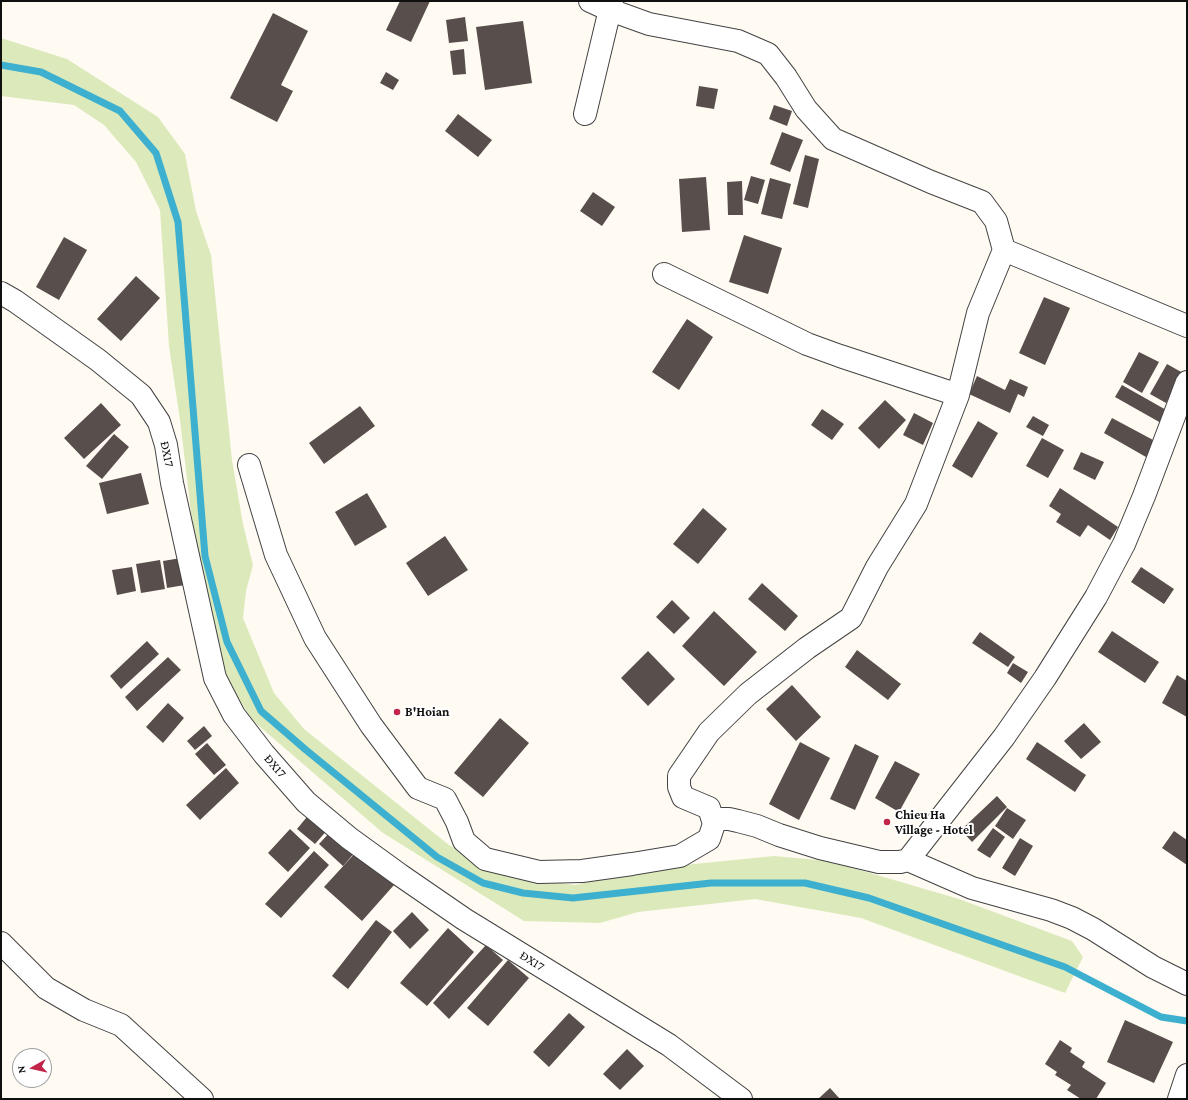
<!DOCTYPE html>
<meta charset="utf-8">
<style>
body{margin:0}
#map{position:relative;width:1188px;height:1100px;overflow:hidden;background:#fffaf2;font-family:"Crimson Pro",serif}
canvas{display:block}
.frame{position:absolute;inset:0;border:2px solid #101010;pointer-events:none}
.north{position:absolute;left:12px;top:1048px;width:40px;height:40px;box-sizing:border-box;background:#fff;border:1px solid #9f9f9f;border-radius:50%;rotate:262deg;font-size:11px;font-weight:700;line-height:16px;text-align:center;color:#101010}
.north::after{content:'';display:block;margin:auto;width:14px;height:18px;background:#c22549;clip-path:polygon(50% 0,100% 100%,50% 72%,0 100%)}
</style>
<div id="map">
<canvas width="1188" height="1100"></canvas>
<div class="frame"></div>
<div class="north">N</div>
</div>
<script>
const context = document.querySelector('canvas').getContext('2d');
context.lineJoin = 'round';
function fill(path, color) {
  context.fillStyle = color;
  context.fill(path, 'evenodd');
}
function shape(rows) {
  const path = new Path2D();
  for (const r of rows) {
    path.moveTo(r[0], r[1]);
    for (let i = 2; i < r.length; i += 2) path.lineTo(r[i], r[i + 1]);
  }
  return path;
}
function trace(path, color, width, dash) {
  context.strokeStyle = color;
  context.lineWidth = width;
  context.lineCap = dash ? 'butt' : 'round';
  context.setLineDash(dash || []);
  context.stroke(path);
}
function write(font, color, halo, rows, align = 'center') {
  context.font = font + ' "Crimson Pro",serif';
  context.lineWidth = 4;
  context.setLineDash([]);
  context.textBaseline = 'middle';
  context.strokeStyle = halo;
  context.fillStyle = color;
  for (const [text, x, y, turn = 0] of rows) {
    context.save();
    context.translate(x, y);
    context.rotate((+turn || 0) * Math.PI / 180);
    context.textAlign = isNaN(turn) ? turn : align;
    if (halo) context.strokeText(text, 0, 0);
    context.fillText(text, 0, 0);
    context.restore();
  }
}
const green = shape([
 [1,38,67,59,158,117,185,154,196,211,211,255,232,460,243,524,253,565,246,591,243,618,274,693,304,729,449,845,504,875,575,885,644,869,774,856,829,861,959,899,1072,941,1083,957,1065,993,861,918,755,899,638,912,600,923,524,921,383,833,251,719,221,669,201,597,180,420,169,346,160,210,136,162,104,125,74,105,1,96]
]);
const stream = shape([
 [1,65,41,72,120,111,156,153,178,222,205,556,227,642,261,711,306,750,437,857,483,883,523,893,573,898,711,883,805,883,869,898,1065,967,1161,1017,1187,1021]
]);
const building = shape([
 [400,1,430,1,411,42,386,30],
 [273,13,308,31,281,85,293,91,277,122,230,98],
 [465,17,468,41,449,43,446,20],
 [523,21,532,83,485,90,476,27],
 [464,49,466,74,453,75,450,51],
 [386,72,399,80,393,90,380,83],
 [699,86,718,89,714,109,696,106],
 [774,105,792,111,787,126,769,119],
 [458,114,492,140,478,157,445,131],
 [782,132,803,140,790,172,770,164],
 [805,155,819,159,808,208,793,204],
 [751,176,765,180,758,204,744,200],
 [706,177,710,230,682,232,679,179],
 [770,178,791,184,782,219,761,214],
 [742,181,743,215,728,215,727,182],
 [593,192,615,207,602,226,580,211],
 [744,235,782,248,768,294,729,282],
 [64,237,87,250,59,300,36,287],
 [136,276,160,298,121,341,97,319],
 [1044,297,1070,308,1045,365,1019,353],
 [687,319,713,337,679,390,652,372],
 [1139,352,1159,362,1142,393,1123,382],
 [1167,364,1183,373,1166,403,1150,394],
 [977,376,1005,390,1010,379,1028,387,1024,397,1018,394,1010,413,969,394],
 [1122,385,1168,411,1161,423,1115,397],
 [885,400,906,420,879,449,858,428],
 [101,403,121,425,84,459,64,438],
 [360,406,375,426,324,464,309,443],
 [822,409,844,424,832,440,811,425],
 [914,413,933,423,923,445,903,435],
 [1033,416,1049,425,1043,436,1026,427],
 [1112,418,1155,441,1146,457,1104,433],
 [978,421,998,433,972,478,952,466],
 [114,434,129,447,102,479,86,466],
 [1042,438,1064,450,1048,478,1026,466],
 [1081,452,1104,462,1095,480,1073,469],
 [141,473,149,504,107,514,99,483],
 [1060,488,1118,527,1110,540,1088,525,1080,537,1056,522,1061,514,1049,506],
 [367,493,387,527,355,546,335,512],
 [703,508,727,529,698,564,673,544],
 [445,536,468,570,428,596,406,563],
 [181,558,185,585,167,588,163,561],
 [160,560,165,589,141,593,136,564],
 [132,567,136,591,117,595,112,570],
 [1141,567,1174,589,1164,604,1131,582],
 [762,583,798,616,785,631,748,599],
 [672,600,690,618,674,634,656,617],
 [714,611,757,652,724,686,682,646],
 [1112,631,1159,662,1145,683,1098,652],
 [980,632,1015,657,1008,667,972,643],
 [147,641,159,654,121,689,110,676],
 [857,650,901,684,888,700,845,667],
 [648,651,675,679,648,706,621,678],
 [168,657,181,670,137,711,125,697],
 [1013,663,1028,672,1021,683,1007,673],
 [1177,675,1187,681,1187,717,1162,703],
 [792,685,821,717,796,741,766,709],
 [168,703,184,718,163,743,146,727],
 [500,718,529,743,483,797,454,773],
 [1084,723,1101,742,1081,759,1064,741],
 [204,726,212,736,195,750,187,741],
 [800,742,830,758,799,820,769,804],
 [1037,742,1086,775,1075,792,1026,759],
 [207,743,226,765,214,775,195,754],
 [855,744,879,756,855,810,830,799],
 [895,761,920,774,899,812,875,798],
 [226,768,239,783,200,820,186,805],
 [997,796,1007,807,972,842,961,830],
 [1007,808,1026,820,1013,839,995,826],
 [311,812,329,828,315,844,297,829],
 [993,828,1005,837,990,858,977,850],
 [290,829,310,848,288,872,268,853],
 [332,830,356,851,343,866,319,844],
 [1174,831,1187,840,1187,865,1162,848],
 [1020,838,1033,846,1015,876,1002,868],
 [314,851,329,865,281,918,265,904],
 [357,851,394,885,362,921,324,887],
 [412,912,429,930,410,949,393,931],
 [376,920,392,932,348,989,332,976],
 [448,928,474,952,427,1006,400,983],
 [486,945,503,960,449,1019,433,1003],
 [508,960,529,978,488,1026,467,1008],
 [569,1013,585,1027,549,1067,533,1052],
 [1125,1020,1173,1042,1154,1083,1107,1062],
 [1060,1040,1072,1048,1070,1052,1085,1062,1082,1067,1106,1083,1096,1099,1081,1099,1067,1090,1071,1085,1055,1075,1057,1072,1045,1064],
 [627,1049,644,1066,620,1090,603,1074],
 [830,1088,840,1099,818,1099]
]);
const street = shape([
 [585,114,612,1],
 [1004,250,1187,326],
 [664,274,807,344,840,356,958,395],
 [1,293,15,301,98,360,141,395,159,422,166,445,172,483,215,678,234,715,264,754,306,802,349,838,400,875,464,919,669,1045,741,1099],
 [249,465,276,555,315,638,371,725,418,788,445,799,457,822,464,841,485,859,539,872,582,871,632,864,680,856,709,839,714,824,709,808,683,797,679,787,679,776,709,732,748,694,807,648,851,618,877,567,916,504,958,395,978,313,1004,250,996,221,982,202,931,182,833,139,806,109,786,77,768,54,738,41,649,24,610,10,590,1],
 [713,819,729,819,738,821,757,826,779,835,820,848,879,862,900,862,908,860,972,888,1051,910,1072,918,1093,929,1153,967,1187,984],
 [908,860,1004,737,1045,678,1096,597,1124,544,1144,496,1187,382],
 [1,943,46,988,84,1010,121,1025,202,1099],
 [1179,1099,1187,1075]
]);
const markers = [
 [397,712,4,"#c22549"],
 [887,822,4,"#c22549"]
];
const streetNames = [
 ["ĐX17",167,454,79],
 ["ĐX17",275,766,49],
 ["ĐX17",532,961,32]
];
const poiNames = [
 ["B'Hoian",405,712],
 ["Chieu Ha",895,815],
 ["Village - Hotel",895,830]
];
fill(green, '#dceabb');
trace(stream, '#3dafcf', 7);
fill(building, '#584e4c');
trace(street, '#434343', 24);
trace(street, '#fff', 22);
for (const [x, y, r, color] of markers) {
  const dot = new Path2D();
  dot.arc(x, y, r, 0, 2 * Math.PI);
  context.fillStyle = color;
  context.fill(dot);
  trace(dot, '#fff', 1.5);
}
write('13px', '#101010', '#fff', streetNames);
write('bold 13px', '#101010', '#fff', poiNames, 'left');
</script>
